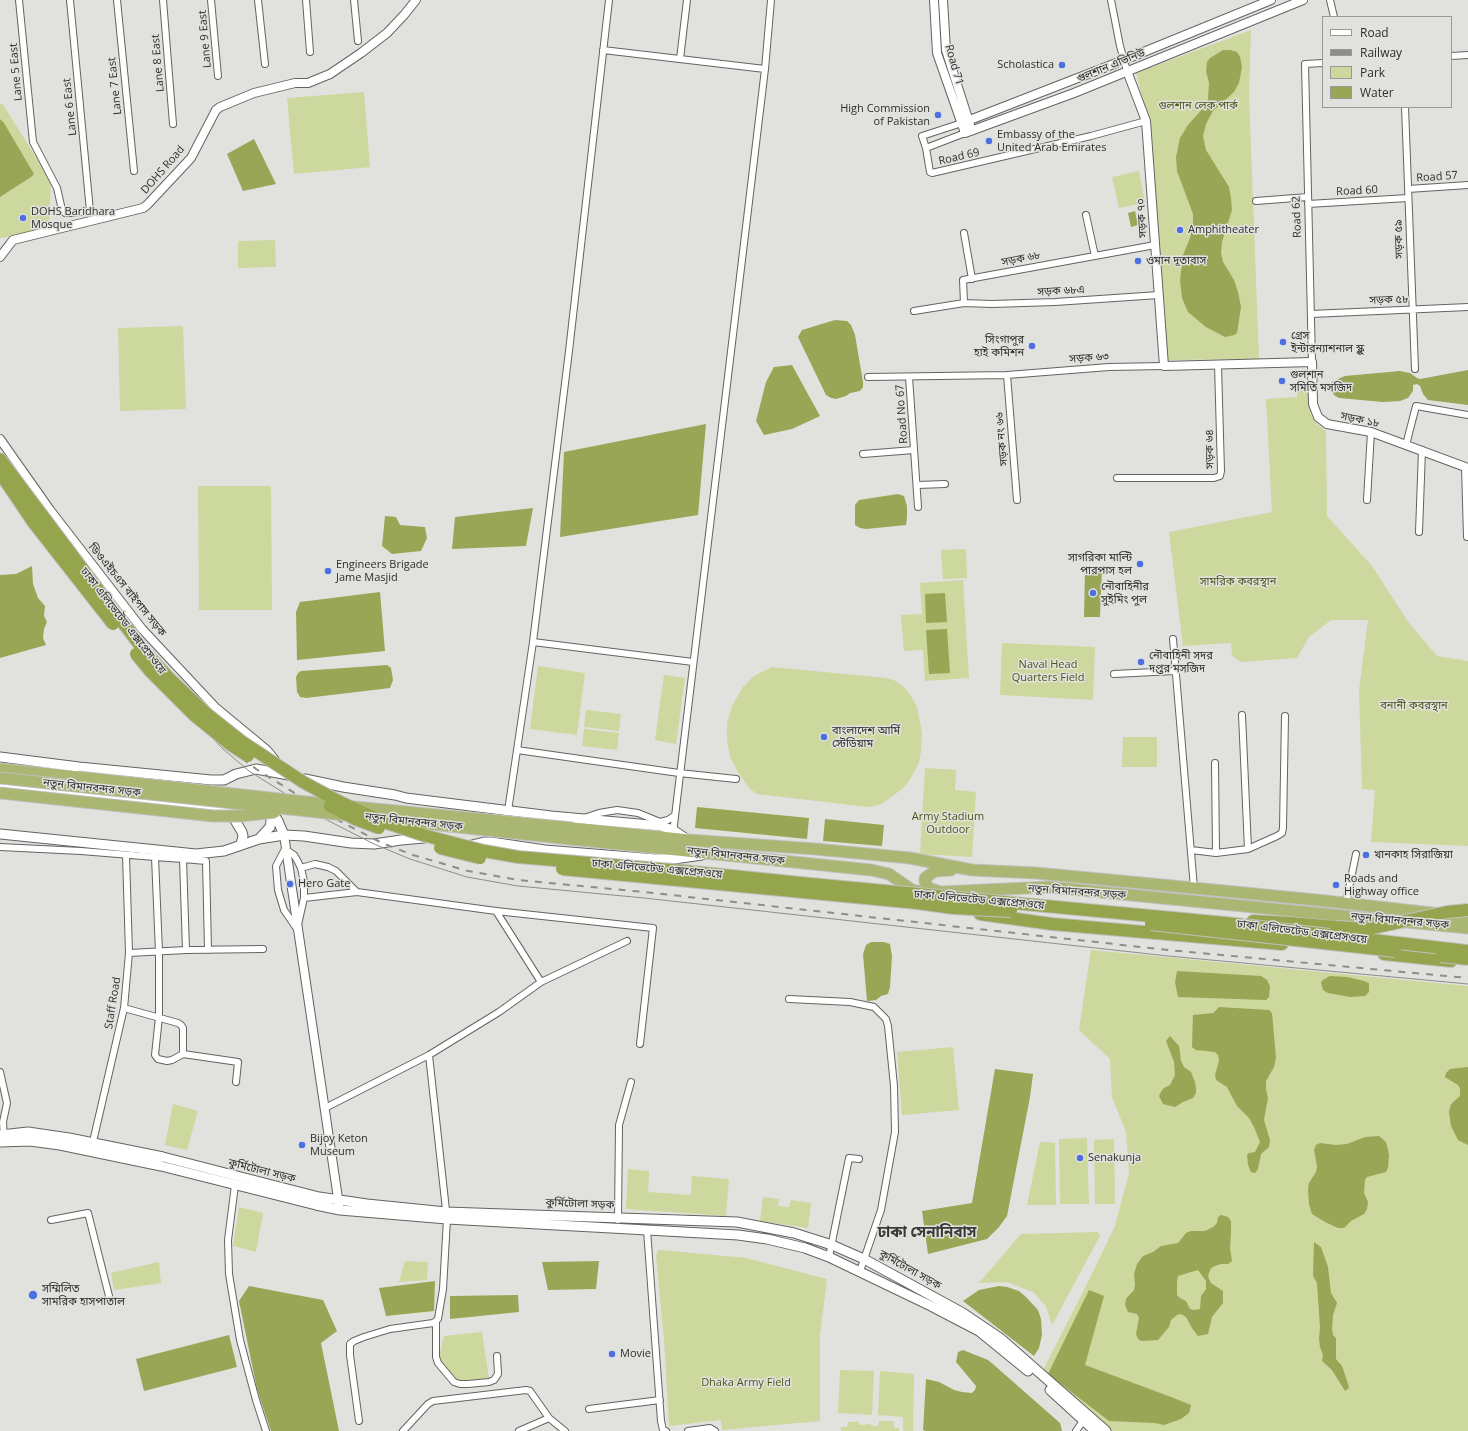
<!DOCTYPE html>
<meta charset="utf-8">
<style>
body{margin:0}
#map{position:relative;width:1468px;height:1431px;overflow:hidden;background:#e1e2de;font-family:"Open Sans",sans-serif}
canvas{display:block}
.legend{position:absolute;left:1322px;top:16px;width:130px;height:92px;box-sizing:border-box;background:#e1e2de;border:1px solid #999a97;margin:0;padding:5px 7px;list-style:none;font-size:12px;color:#2e2e2d}
.legend li{display:flex;align-items:center;gap:8px;height:20px}
.legend b{width:20px;border:1px solid #999a97}
</style>
<div id="map">
<canvas width="1468" height="1431"></canvas>
<ul class="legend">
<li><b style="height:5px;background:#fff"></b>Road</li>
<li><b style="height:5px;background:#8d8e8b"></b>Railway</li>
<li><b style="height:11px;background:#ccd89d"></b>Park</li>
<li><b style="height:11px;background:#98a656"></b>Water</li>
</ul>
</div>
<script>
const context = document.querySelector('canvas').getContext('2d');
context.lineJoin = 'round';
function fill(path, color) {
  context.fillStyle = color;
  context.fill(path, 'evenodd');
}
function shape(rows) {
  const path = new Path2D();
  for (const r of rows) {
    path.moveTo(r[0], r[1]);
    for (let i = 2; i < r.length; i += 2) path.lineTo(r[i], r[i + 1]);
  }
  return path;
}
function trace(path, color, width, dash) {
  context.strokeStyle = color;
  context.lineWidth = width;
  context.lineCap = dash ? 'butt' : 'round';
  context.setLineDash(dash || []);
  context.stroke(path);
}
function write(font, color, halo, rows, align = 'center') {
  context.font = font + ' "Open Sans","Noto Sans Bengali",sans-serif';
  context.lineWidth = 3;
  context.setLineDash([]);
  context.textBaseline = 'middle';
  context.strokeStyle = halo;
  context.fillStyle = color;
  for (const [text, x, y, turn = 0] of rows) {
    context.save();
    context.translate(x, y);
    context.rotate((+turn || 0) * Math.PI / 180);
    context.textAlign = isNaN(turn) ? turn : align;
    if (halo) context.strokeText(text, 0, 0);
    context.fillText(text, 0, 0);
    context.restore();
  }
}
const green = shape([
 [1251,30,1249,95,1259,359,1167,360,1148,121,1136,73],
 [364,92,370,167,294,174,287,98],
 [2,103,51,181,49,230,0,238,0,104],
 [1139,171,1145,203,1119,208,1112,177],
 [275,240,276,267,238,268,238,241],
 [183,326,186,409,120,411,118,328],
 [1297,388,1309,388,1309,406,1311,415,1317,424,1326,431,1327,516,1372,566,1409,623,1437,656,1468,661,1468,846,1371,842,1375,790,1362,789,1359,690,1368,620,1331,620,1309,637,1297,658,1241,662,1232,656,1231,643,1183,646,1169,532,1272,512,1266,399,1297,397],
 [198,486,271,486,272,610,199,610],
 [966,549,967,578,943,579,941,550],
 [963,580,969,678,925,681,923,650,904,651,901,615,922,614,920,583],
 [1002,643,1095,647,1093,700,1000,695],
 [538,666,585,673,577,735,530,729],
 [772,667,886,678,896,681,904,687,911,696,917,707,922,733,921,751,919,763,909,781,903,788,889,799,879,805,868,807,757,794,750,789,739,774,730,757,727,740,727,723,732,706,743,687,754,676],
 [664,675,685,678,676,744,655,740],
 [586,710,621,714,619,731,584,727],
 [584,729,619,733,617,750,582,746],
 [1123,737,1157,737,1157,767,1122,767],
 [925,768,956,770,955,790,976,792,972,857,920,854],
 [1091,950,1468,986,1468,1431,1108,1431,1041,1374,1088,1282,1115,1226,1129,1173,1126,1132,1112,1097,1110,1059,1079,1030],
 [953,1047,959,1110,902,1115,897,1052],
 [173,1104,198,1111,187,1150,165,1145],
 [1087,1138,1089,1204,1060,1204,1059,1139],
 [1114,1139,1115,1204,1095,1204,1094,1140],
 [1040,1142,1055,1143,1056,1205,1027,1205],
 [628,1169,649,1171,648,1192,691,1195,692,1176,729,1179,726,1216,626,1209],
 [763,1197,779,1199,778,1206,789,1207,791,1200,811,1203,808,1228,760,1221],
 [239,1207,263,1213,256,1252,233,1246],
 [1098,1232,1100,1236,1052,1325,1046,1306,1033,1292,1007,1282,979,1283,1021,1234],
 [661,1250,746,1258,827,1279,820,1336,820,1421,722,1430,721,1420,669,1426,664,1339,656,1256,658,1251],
 [405,1261,428,1262,427,1280,399,1282],
 [159,1262,161,1283,114,1290,111,1273],
 [482,1332,489,1379,460,1384,438,1361,444,1336],
 [840,1370,874,1371,872,1415,838,1413],
 [880,1371,914,1374,913,1431,903,1431,903,1417,878,1415],
 [879,1421,894,1421,894,1428,899,1428,899,1431,841,1431,841,1427,847,1427,848,1422,859,1422,859,1425,871,1424,871,1426,878,1426]
]);
const water = shape([
 [1223,50,1230,50,1237,52,1240,57,1242,67,1239,83,1234,92,1213,111,1206,124,1203,136,1206,150,1229,187,1231,198,1232,210,1222,242,1221,253,1223,262,1234,280,1238,292,1241,307,1237,333,1234,335,1225,337,1206,327,1188,312,1182,298,1180,280,1183,255,1190,238,1193,223,1193,214,1177,171,1176,157,1180,138,1188,125,1205,106,1208,99,1209,83,1206,71,1207,62,1210,58],
 [0,119,4,123,34,174,31,177,0,197],
 [254,139,276,184,243,191,227,154],
 [1135,211,1138,225,1131,227,1128,213],
 [835,320,847,321,851,325,855,335,863,382,863,387,860,391,850,393,846,396,836,399,831,398,826,395,798,337,802,330],
 [792,365,820,416,792,429,764,435,756,421,766,382,774,367],
 [1468,370,1468,405,1428,400,1423,394,1420,386,1417,384,1413,385,1413,391,1408,398,1400,401,1383,402,1339,398,1334,395,1330,388,1331,382,1345,376,1400,371,1410,373,1417,378,1420,379],
 [706,424,698,515,560,537,564,452],
 [898,494,904,496,907,506,907,517,906,525,866,529,860,528,855,525,855,505,859,500],
 [533,508,526,546,452,549,455,517],
 [385,516,396,517,400,525,425,527,427,538,421,551,392,554,382,546],
 [32,566,33,584,38,598,45,606,44,616,47,622,44,629,43,638,46,645,0,658,0,575,16,574],
 [1085,569,1102,569,1100,617,1084,617],
 [380,592,385,651,297,660,296,612,300,602],
 [945,593,947,622,926,623,925,594],
 [947,629,950,673,929,674,926,630],
 [387,665,391,668,393,680,390,688,306,698,300,697,297,692,296,677,298,673,301,671],
 [697,807,809,818,807,839,695,828],
 [825,819,884,825,882,846,823,841],
 [871,942,884,942,890,944,892,956,890,987,888,994,881,996,876,1000,867,1001,863,954,866,945],
 [1177,971,1261,976,1267,980,1270,986,1269,997,1266,1000,1178,997,1175,982],
 [1330,976,1347,977,1364,981,1369,983,1369,992,1365,996,1350,997,1328,993,1323,990,1321,982,1323,980],
 [1219,1007,1269,1010,1272,1013,1276,1058,1274,1067,1266,1081,1266,1089,1268,1098,1264,1120,1270,1140,1269,1147,1261,1154,1258,1169,1255,1173,1251,1172,1248,1165,1247,1155,1249,1153,1255,1152,1260,1142,1254,1127,1249,1118,1237,1106,1227,1087,1216,1080,1215,1075,1219,1061,1218,1055,1215,1052,1196,1050,1192,1047,1193,1015,1213,1013],
 [1170,1036,1179,1046,1181,1061,1184,1067,1191,1072,1195,1082,1196,1088,1196,1093,1193,1098,1183,1102,1175,1107,1163,1104,1159,1096,1161,1092,1164,1088,1170,1085,1175,1075,1174,1062,1166,1041],
 [1468,1067,1468,1145,1458,1140,1451,1126,1449,1112,1451,1104,1460,1096,1460,1089,1458,1085,1445,1077,1446,1073,1450,1069],
 [995,1069,1033,1074,1030,1097,1007,1216,999,1227,987,1239,928,1254,922,1211,972,1203],
 [1379,1136,1386,1142,1388,1149,1389,1156,1388,1168,1386,1172,1382,1173,1367,1177,1365,1180,1364,1193,1368,1202,1367,1209,1364,1214,1351,1221,1344,1228,1338,1228,1325,1222,1312,1214,1309,1204,1308,1189,1309,1183,1316,1172,1317,1166,1314,1150,1316,1145,1320,1143,1336,1145,1347,1144,1365,1137],
 [1221,1215,1228,1217,1231,1221,1231,1232,1230,1248,1232,1261,1228,1264,1221,1264,1215,1266,1211,1268,1209,1273,1208,1277,1211,1283,1223,1291,1223,1303,1212,1317,1208,1334,1198,1336,1192,1328,1186,1317,1181,1314,1177,1315,1171,1320,1169,1327,1158,1340,1141,1341,1138,1339,1136,1334,1139,1318,1137,1314,1128,1312,1125,1305,1126,1299,1134,1290,1135,1284,1134,1274,1137,1264,1143,1256,1153,1252,1161,1246,1178,1243,1186,1233,1191,1231,1205,1231,1213,1227,1217,1223,1218,1217],
 [1198,1270,1206,1281,1206,1289,1201,1296,1200,1309,1194,1310,1190,1309,1186,1301,1180,1298,1177,1295,1177,1282,1178,1276],
 [1314,1242,1321,1247,1328,1267,1331,1293,1337,1303,1333,1315,1332,1329,1333,1335,1336,1338,1336,1359,1342,1366,1348,1384,1349,1388,1345,1391,1332,1370,1322,1361,1323,1355,1320,1347,1319,1339,1320,1327,1317,1283,1313,1276],
 [599,1261,596,1289,548,1290,542,1262],
 [435,1281,434,1311,386,1316,379,1288],
 [249,1286,323,1300,337,1331,321,1343,339,1431,271,1431,257,1389,239,1301],
 [999,1286,1007,1287,1019,1291,1026,1297,1038,1310,1041,1319,1042,1335,1039,1348,1034,1356,963,1301,979,1290],
 [1089,1290,1104,1296,1085,1365,1171,1397,1191,1405,1189,1413,1181,1419,1164,1425,1155,1423,1109,1421,1048,1374],
 [518,1295,519,1312,450,1319,450,1296],
 [229,1335,237,1367,144,1391,136,1359],
 [963,1350,988,1360,994,1365,1060,1423,1062,1431,926,1431,923,1430,926,1379,939,1382,954,1390,962,1392,972,1393,975,1390,976,1386,956,1362,958,1352]
]);
const minor = shape([
 [19,0,33,142,57,188,62,210,65,213,71,213,90,211,70,0],
 [117,0,134,171],
 [163,0,173,124],
 [211,0,218,76],
 [258,0,265,64],
 [306,0,310,52],
 [354,0,358,41],
 [1111,0,1120,46,1127,71],
 [1330,0,1334,17],
 [603,50,765,69],
 [1451,56,1468,55],
 [680,59,687,0],
 [1405,107,1415,369],
 [962,123,922,136,926,148,930,172,932,173,1091,136,1146,121],
 [926,148,965,133],
 [1408,189,1468,185],
 [1256,201,1308,197],
 [1308,204,1408,198],
 [1086,215,1095,256],
 [964,233,972,279],
 [964,303,992,304,1055,302,1159,295],
 [914,311,964,303,963,280,1155,245],
 [1311,314,1468,307],
 [1312,362,1305,64,1323,63],
 [1007,375,1017,500],
 [868,377,1007,375,1109,367,1164,366],
 [909,377,918,507],
 [1406,445,1416,406,1468,415],
 [863,454,914,450],
 [1465,467,1467,537],
 [1117,478,1214,478,1220,476,1221,471,1218,365],
 [918,485,945,484],
 [1367,500,1371,432],
 [1419,532,1422,450],
 [1173,639,1194,888],
 [533,642,569,351,609,0],
 [693,662,533,642,517,750,679,773,736,779],
 [1114,674,1175,671],
 [1242,715,1248,849],
 [1215,763,1216,853],
 [508,811,517,750],
 [584,818,599,813,617,810,638,813,660,822,668,820,674,816],
 [673,833,765,69,771,0],
 [0,847,81,851,155,857,159,952,155,857,183,859,186,950,183,859,206,861,208,950],
 [285,849,294,855,297,860,301,868,304,882,304,898,297,929,284,910,278,890,276,866,285,849],
 [1191,850,1216,853,1248,849,1277,836,1282,833,1283,828,1285,716],
 [301,868,315,864,328,867,336,871,357,892,496,911,653,928,640,1044],
 [304,898,357,892],
 [1346,903,1356,854],
 [496,911,541,982],
 [159,952,159,1017,155,1055,158,1059,167,1061,172,1060,183,1054],
 [129,953,186,950,263,949],
 [789,999,850,1002,874,1007,886,1019,888,1026,894,1086,895,1132,881,1210,860,1271],
 [124,1008,178,1023,181,1025,183,1028,183,1054,238,1062,236,1082],
 [0,1072,7,1103,3,1122,4,1138],
 [325,1108,429,1055,499,1012,541,982,627,941],
 [92,1146,124,1008,129,953,126,855],
 [235,1185,228,1240,229,1274,240,1340,256,1400,266,1431],
 [51,1220,88,1213,110,1300],
 [618,1220,619,1125,631,1082],
 [647,1230,661,1421,663,1430,666,1431],
 [829,1257,849,1158,859,1159],
 [436,1321,436,1357,438,1363,454,1382,460,1384,468,1384,489,1382,494,1380,498,1374,497,1356],
 [589,1409,660,1400],
 [359,1421,350,1355,350,1344,354,1341,364,1337,390,1329,433,1323,438,1319,443,1289,447,1219,429,1055],
 [403,1431,428,1404,433,1401,526,1390,530,1391,549,1418,565,1431],
 [519,1431,549,1418],
 [688,1431,710,1428,715,1431],
 [1076,1431,1083,1421]
]);
const tertiary = shape([
 [934,0,937,53,965,133,1074,93,1303,0],
 [943,0,946,50,970,125],
 [1127,71,1146,121,1164,366,1312,362,1313,404,1318,417,1327,424,1371,432,1468,468],
 [962,123,1124,60,1271,0],
 [0,257,13,240,143,208,147,205,191,158,216,110,220,107,254,93,295,83,308,83,330,74,361,53,387,33,404,15,416,0],
 [0,439,50,510,142,629,215,707,267,750,275,760],
 [284,835,339,1205]
]);
const secondary = shape([
 [0,757,79,767,211,780,224,780,236,774,256,769,289,775],
 [305,779,343,787,395,795,406,798,551,816,661,826,673,830,688,840],
 [0,786,227,809],
 [269,807,278,821,284,835],
 [230,812,242,832,243,836,241,844],
 [0,834,196,854,224,851,259,839,284,835,304,836,351,843,374,844,401,840,424,838],
 [259,839,270,827,271,822,270,811],
 [468,846,484,842,491,842,545,850,656,859,674,859,702,855],
 [0,1135,28,1132,69,1138,163,1157,319,1197,367,1204,446,1212,737,1222,794,1233,832,1245,864,1259,963,1313,1000,1338,1106,1431],
 [0,1142,30,1141,60,1145,161,1166,316,1205,340,1210,447,1219,738,1235,767,1239,805,1248,829,1257,931,1306,979,1331,1028,1371],
 [1050,1390,1095,1431]
]);
const trunk = shape([
 [0,769,78,777],
 [572,828,689,840,815,849,910,858,972,870,1036,873,1194,888,1326,901,1468,917],
 [570,839,871,870,889,874,912,890,922,892],
 [940,892,928,888,925,881,925,878,935,871,951,870],
 [941,892,1049,887,1468,928]
]);
const motorway = shape([
 [980,914,1052,924,1282,944],
 [1253,921,1290,923,1336,927],
 [1384,954,1451,961]
]);
const tram = shape([
 [0,479,54,548,184,708,223,749,249,771,327,820,374,844,410,859,467,877,518,886,644,898,1168,956,1468,984]
]);
const rail = shape([
 [0,469,58,545,188,707,227,746,256,769,338,820,382,843,413,855,468,871,518,880,644,892,1168,950,1468,978]
]);
const trunkBridge = shape([
 [78,777,334,805,572,828],
 [0,778,345,815],
 [0,793,213,816,241,816,275,812],
 [384,819,570,839]
]);
const motorwayBridge = shape([
 [0,459,145,652,169,678,207,714,241,741,303,782,338,801,381,821,423,835,484,851,518,857,683,871,811,884,1226,923,1468,951],
 [0,473,33,522,113,624],
 [136,654,150,671,194,715,231,745,248,756],
 [330,806,355,819,379,828],
 [440,848,480,858],
 [562,869,917,903,953,908,1011,911],
 [1151,924,1395,951],
 [1336,927,1365,929,1373,928,1447,912,1468,910],
 [1441,956,1468,959]
]);
const markers = [
 [1062,65,4,"#4c6fe2"],
 [938,115,4,"#4c6fe2"],
 [989,141,4,"#4c6fe2"],
 [23,218,4,"#4c6fe2"],
 [1180,230,4,"#4c6fe2"],
 [1138,261,4,"#4c6fe2"],
 [1283,342,4,"#4c6fe2"],
 [1032,346,4,"#4c6fe2"],
 [1282,381,4,"#4c6fe2"],
 [1140,564,4,"#4c6fe2"],
 [328,571,4,"#4c6fe2"],
 [1093,593,4,"#4c6fe2"],
 [1141,662,4,"#4c6fe2"],
 [824,737,4,"#4c6fe2"],
 [1366,855,4,"#4c6fe2"],
 [290,884,4,"#4c6fe2"],
 [1336,885,4,"#4c6fe2"],
 [302,1145,4,"#4c6fe2"],
 [1080,1158,4,"#4c6fe2"],
 [33,1295,5,"#4c6fe2"],
 [612,1354,4,"#4c6fe2"]
];
const streetNames = [
 ["Lane 9 East",205,39,-95],
 ["Lane 8 East",158,63,-95],
 ["Road 71",954,65,74],
 ["গুলশান এভিনিউ",1111,66,-22],
 ["Lane 5 East",16,72,-95],
 ["Lane 7 East",115,86,-96],
 ["Lane 6 East",70,107,-96],
 ["Road 69",959,157,-13],
 ["DOHS Road",163,170,-49],
 ["Road 57",1437,177,-4],
 ["Road 60",1357,191,-3],
 ["Road 62",1297,217,-92],
 ["সড়ক ৭০",1142,218,-94],
 ["সড়ক ৫৯",1399,239,-92],
 ["সড়ক ৬৮",1021,259,-11],
 ["সড়ক ৬৮এ",1061,291,-3],
 ["সড়ক ৫৮",1389,300,-2],
 ["সড়ক ৬৩",1089,358,-4],
 ["Road No 67",902,414,-94],
 ["সড়ক ১৮",1360,420,12],
 ["সড়ক নং ৬৬",1002,439,-95],
 ["সড়ক ৬৪",1210,449,-91],
 ["ডিওএইচএস বাইপাস সড়ক",127,590,51],
 ["ঢাকা এলিভেটেড এক্সপ্রেসওয়ে",123,621,52],
 ["নতুন বিমানবন্দর সড়ক",92,788,6],
 ["নতুন বিমানবন্দর সড়ক",414,822,6],
 ["নতুন বিমানবন্দর সড়ক",736,856,6],
 ["ঢাকা এলিভেটেড এক্সপ্রেসওয়ে",657,869,5],
 ["নতুন বিমানবন্দর সড়ক",1077,892,4],
 ["ঢাকা এলিভেটেড এক্সপ্রেসওয়ে",979,900,5],
 ["নতুন বিমানবন্দর সড়ক",1400,921,5],
 ["ঢাকা এলিভেটেড এক্সপ্রেসওয়ে",1302,932,7],
 ["Staff Road",113,1003,-81],
 ["কুর্মিটোলা সড়ক",262,1171,14],
 ["কুর্মিটোলা সড়ক",580,1204,2],
 ["কুর্মিটোলা সড়ক",910,1270,29]
];
const poiNames = [
 ["Scholastica",1054,65,"right"],
 ["High Commission",930,109,"right"],
 ["of Pakistan",930,122,"right"],
 ["Embassy of the",997,135],
 ["United Arab Emirates",997,148],
 ["DOHS Baridhara",31,212],
 ["Mosque",31,225],
 ["Amphitheater",1188,230],
 ["ওমান দূতাবাস",1146,261],
 ["গ্রেস",1291,336],
 ["ইন্টারন্যাশনাল স্কুল",1291,349],
 ["সিংগাপুর",1024,340,"right"],
 ["হাই কমিশন",1024,353,"right"],
 ["গুলশান",1290,375],
 ["সমিতি মসজিদ",1290,388],
 ["সাগরিকা মাল্টি",1132,558,"right"],
 ["পারপাস হল",1132,571,"right"],
 ["Engineers Brigade",336,565],
 ["Jame Masjid",336,578],
 ["নৌবাহিনীর",1101,587],
 ["সুইমিং পুল",1101,600],
 ["নৌবাহিনী সদর",1149,656],
 ["দপ্তর মসজিদ",1149,669],
 ["বাংলাদেশ আর্মি",832,731],
 ["স্টেডিয়াম",832,744],
 ["খানকাহ সিরাজিয়া",1374,855],
 ["Roads and",1344,879],
 ["Highway office",1344,892],
 ["Hero Gate",298,884],
 ["Bijoy Keton",310,1139],
 ["Museum",310,1152],
 ["Senakunja",1088,1158],
 ["সম্মিলিত",42,1289],
 ["সামরিক হাসপাতাল",42,1302],
 ["Movie",620,1354]
];
const parkNames = [
 ["গুলশান লেক পার্ক",1198,106],
 ["সামরিক কবরস্থান",1238,582],
 ["Naval Head",1048,665],
 ["Quarters Field",1048,678],
 ["বনানী কবরস্থান",1414,706],
 ["Army Stadium",948,817],
 ["Outdoor",948,830],
 ["Dhaka Army Field",746,1383]
];
const districtNames = [
 ["ঢাকা সেনানিবাস",927,1233]
];
fill(green, '#ccd89d');
fill(water, '#98a656');
trace(minor, '#636461', 8);
trace(tertiary, '#636461', 10);
trace(secondary, '#636461', 11);
trace(trunk, '#c0c0c0', 13);
trace(motorway, '#c0c0c0', 14);
trace(minor, '#fff', 6);
trace(tertiary, '#fff', 8);
trace(secondary, '#fff', 9);
trace(trunk, '#aab772', 11);
trace(motorway, '#95a54e', 12);
trace(tram, '#8d8e8b', 1);
trace(rail, '#8d8e8b', 2, [7, 7]);
trace(trunkBridge, '#c0c0c0', 13, []);
trace(motorwayBridge, '#c0c0c0', 14, []);
trace(trunkBridge, '#aab772', 11);
trace(motorwayBridge, '#95a54e', 12);
for (const [x, y, r, color] of markers) {
  const dot = new Path2D();
  dot.arc(x, y, r, 0, 2 * Math.PI);
  context.fillStyle = color;
  context.fill(dot);
  trace(dot, '#e1e2de', 1.5);
}
write('11px', '#2e2e2d', '#e1e2de', streetNames);
write('11px', '#2e2e2d', '#e1e2de', poiNames, 'left');
write('11px', '#4c561b', '#e1e2de', parkNames);
write('bold 15px', '#393a37', '#e1e2de', districtNames);
</script>
